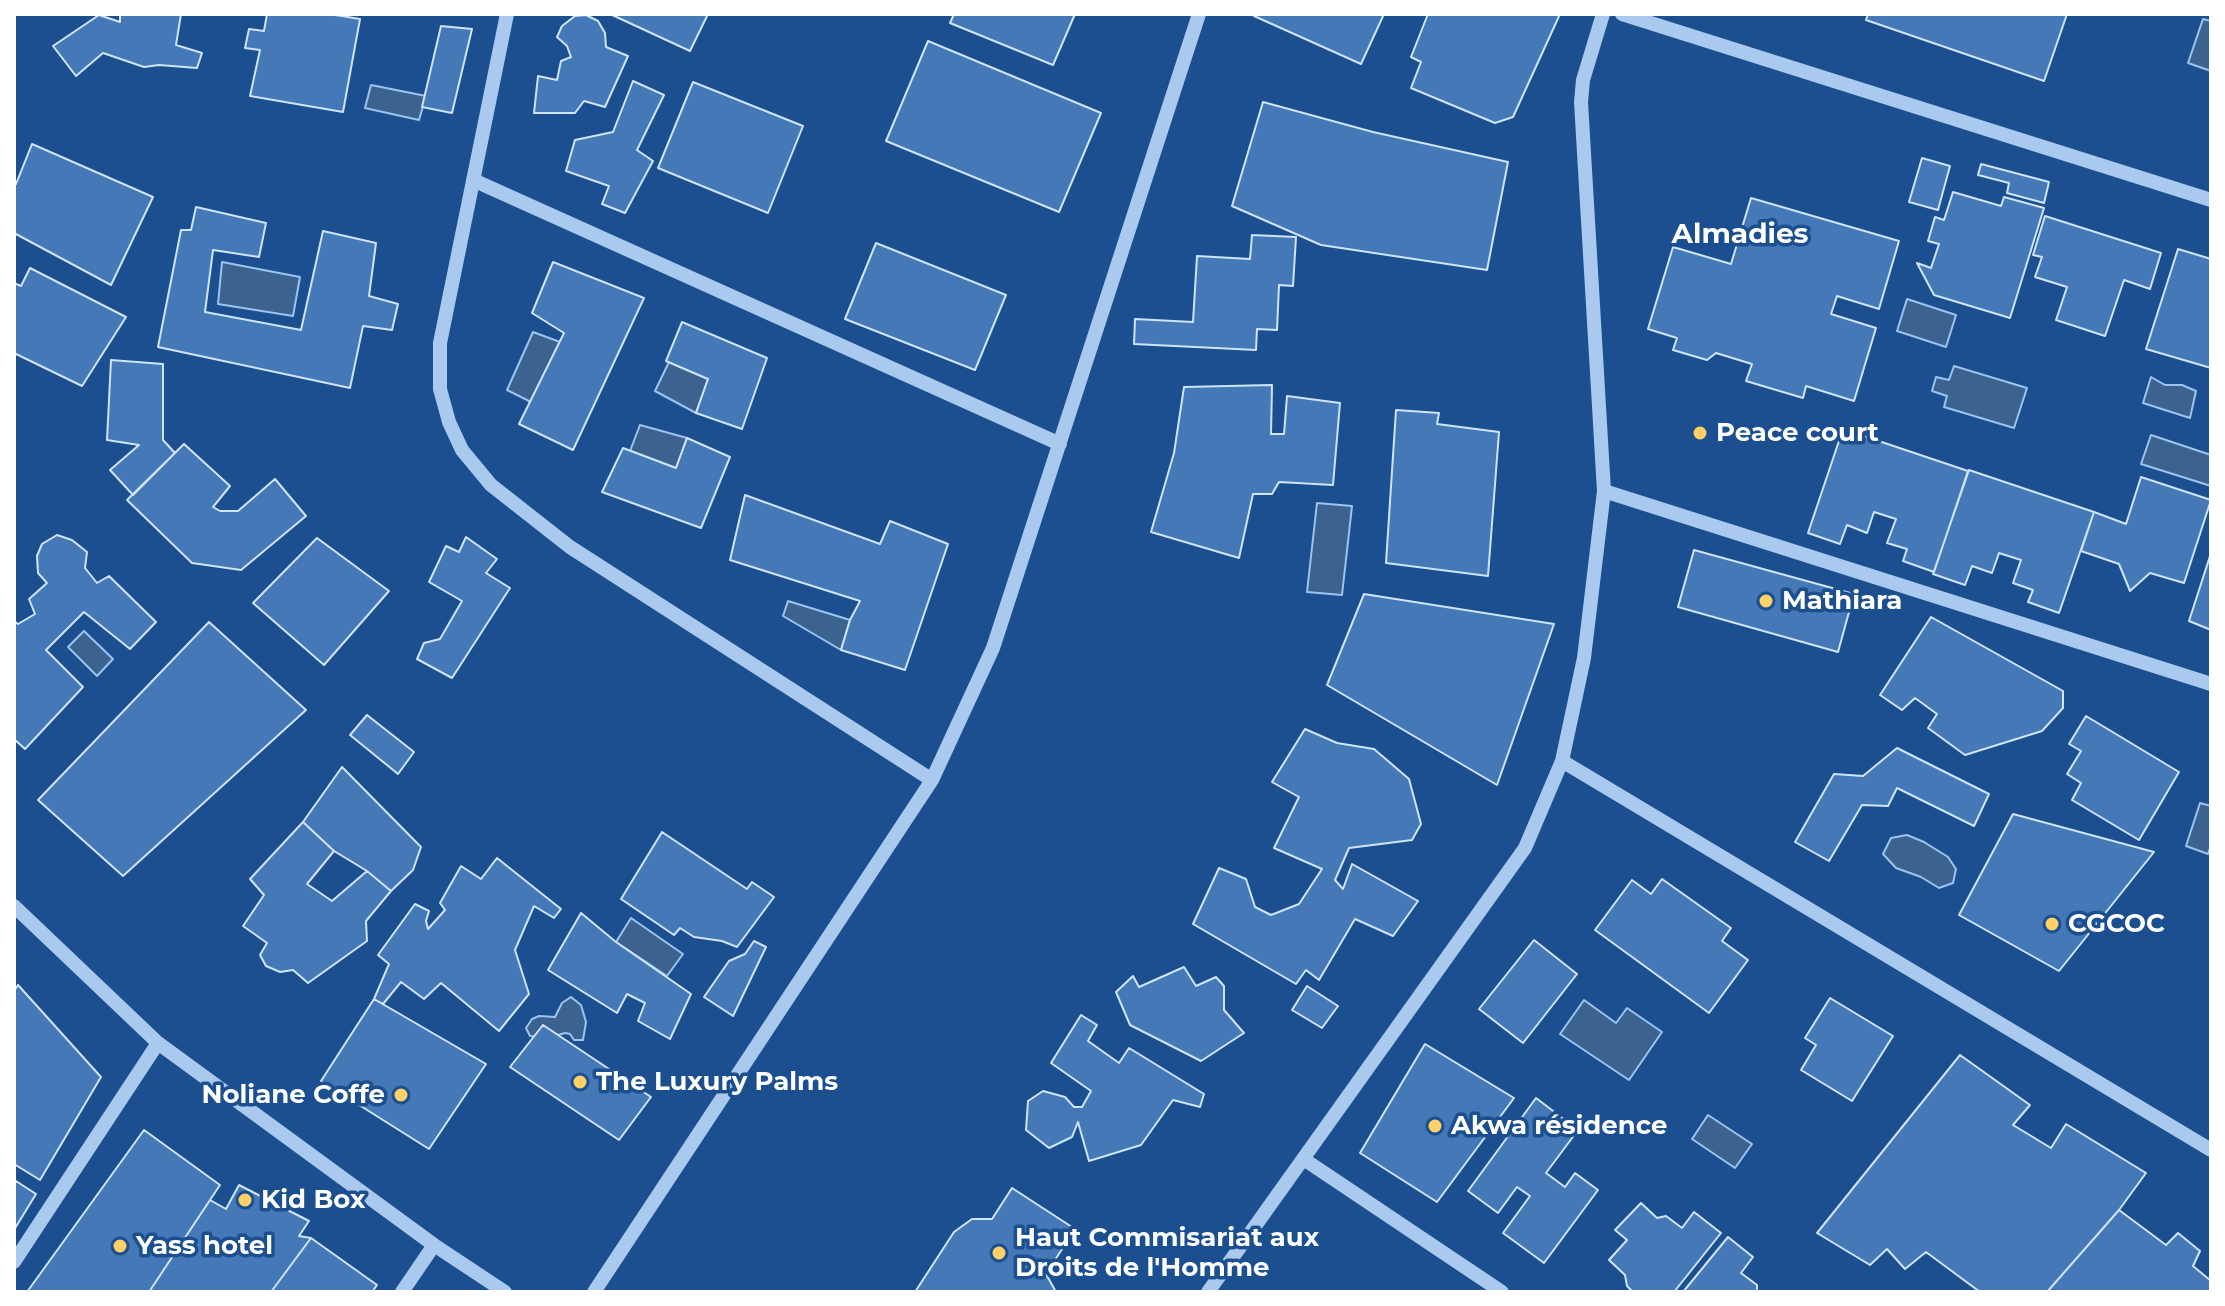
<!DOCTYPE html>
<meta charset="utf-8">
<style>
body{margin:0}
#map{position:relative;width:2225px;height:1306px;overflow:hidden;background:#1b4f8f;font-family:Montserrat,sans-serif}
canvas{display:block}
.frame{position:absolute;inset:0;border:16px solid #fff;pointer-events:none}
</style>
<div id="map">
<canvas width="2225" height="1306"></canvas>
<div class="frame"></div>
</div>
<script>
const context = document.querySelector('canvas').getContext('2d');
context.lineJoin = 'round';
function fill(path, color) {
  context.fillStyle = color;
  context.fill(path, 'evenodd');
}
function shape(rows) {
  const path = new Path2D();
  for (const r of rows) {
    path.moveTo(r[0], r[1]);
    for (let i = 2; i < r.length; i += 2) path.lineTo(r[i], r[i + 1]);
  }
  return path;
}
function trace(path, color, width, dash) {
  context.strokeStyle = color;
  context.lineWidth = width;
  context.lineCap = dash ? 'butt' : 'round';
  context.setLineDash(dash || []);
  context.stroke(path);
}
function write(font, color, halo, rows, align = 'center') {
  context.font = font + ' Montserrat,sans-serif';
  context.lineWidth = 7;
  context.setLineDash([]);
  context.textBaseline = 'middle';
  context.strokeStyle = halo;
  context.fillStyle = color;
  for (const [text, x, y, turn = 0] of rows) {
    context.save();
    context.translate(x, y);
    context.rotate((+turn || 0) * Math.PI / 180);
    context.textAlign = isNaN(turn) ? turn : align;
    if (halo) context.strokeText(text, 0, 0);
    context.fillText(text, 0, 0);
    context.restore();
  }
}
const water = shape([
 [2203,19,2211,21,2211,71,2188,63,2203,19],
 [371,85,426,96,419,120,365,108,371,85],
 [222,262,300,277,293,316,218,304,222,262],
 [1907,299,1956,315,1946,347,1897,331,1907,299],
 [533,332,560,342,531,402,507,390,533,332],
 [669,362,708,379,696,413,655,391,669,362],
 [1954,366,2027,388,2014,428,1944,407,1947,396,1932,391,1936,377,1949,380,1954,366],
 [2151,377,2165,385,2182,385,2196,391,2190,418,2143,403,2151,377],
 [640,425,687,438,676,468,630,451,640,425],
 [2151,435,2211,455,2211,486,2141,464,2151,435],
 [1317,503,1352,506,1342,595,1307,592,1317,503],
 [788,601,850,620,841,650,783,616,788,601],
 [84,631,113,659,97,676,68,647,84,631],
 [2200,803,2211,806,2211,845,2208,854,2186,846,2200,803],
 [1907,835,1924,842,1948,857,1956,869,1953,883,1939,888,1921,877,1896,868,1883,854,1891,838,1907,835],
 [631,918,683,954,667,976,616,942,631,918],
 [571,997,581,1005,586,1022,583,1040,574,1040,570,1034,565,1033,548,1038,530,1036,526,1028,532,1019,539,1016,555,1017,562,1003,571,997],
 [1584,1000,1616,1023,1627,1008,1662,1032,1629,1080,1560,1034,1584,1000],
 [1708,1115,1752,1144,1735,1168,1692,1139,1708,1115]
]);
const building = shape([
 [120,14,181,14,176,45,202,53,197,68,159,65,144,67,103,53,76,76,53,46,99,15,120,22,120,14],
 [267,14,329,14,360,19,343,112,250,96,260,50,245,48,249,29,264,31,267,14],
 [610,14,708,14,690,51,610,14],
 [954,14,1075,14,1053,65,950,23,954,14],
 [1255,14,1384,14,1361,64,1254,16,1255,14],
 [1428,14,1560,14,1513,117,1495,123,1411,88,1421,62,1411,57,1428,14],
 [1868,14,2067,14,2044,81,1866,20,1868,14],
 [586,15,598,21,605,33,606,47,628,56,605,107,584,101,575,113,534,113,538,76,557,80,561,61,571,57,567,46,557,37,562,26,575,16,586,15],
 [441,26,472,29,452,113,422,107,441,26],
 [928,41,1101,113,1059,212,886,141,928,41],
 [633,81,664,95,637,150,653,161,625,213,602,204,609,186,566,171,575,140,613,132,633,81],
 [693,82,803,126,768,213,658,168,693,82],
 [1263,102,1373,132,1508,162,1487,270,1321,245,1232,206,1263,102],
 [32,144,153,197,111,285,14,233,14,183,16,184,32,144],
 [1922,158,1950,166,1938,210,1909,202,1922,158],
 [1981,164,2049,182,2044,203,2007,193,2009,183,1978,175,1981,164],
 [1953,192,2001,206,2004,197,2044,208,2010,318,1934,295,1917,263,1931,268,1939,244,1928,241,1935,217,1944,220,1953,192],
 [1751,198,1899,241,1879,309,1837,296,1831,314,1876,328,1854,401,1806,386,1803,398,1746,381,1752,364,1716,353,1707,360,1673,350,1677,338,1648,329,1673,247,1731,264,1751,198],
 [196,207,266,223,259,257,213,250,205,312,301,330,323,231,376,243,369,296,398,304,392,330,363,326,350,388,158,347,181,230,191,230,196,207],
 [2045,216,2161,253,2150,289,2124,280,2105,336,2056,320,2067,287,2035,277,2042,257,2033,255,2045,216],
 [1252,235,1296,237,1293,286,1279,285,1277,330,1257,329,1256,350,1134,344,1135,319,1193,322,1197,256,1250,259,1252,235],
 [876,243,1006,295,975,370,845,319,876,243],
 [2178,249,2211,259,2211,368,2146,349,2178,249],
 [553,262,644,298,573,450,519,424,564,333,532,313,553,262],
 [30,268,126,317,82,386,14,353,14,283,21,286,30,268],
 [682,322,767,358,742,429,696,413,708,379,666,361,682,322],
 [111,360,163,364,163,440,175,453,133,495,110,470,139,445,107,440,111,360],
 [1272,385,1271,434,1284,434,1287,396,1340,403,1333,485,1279,482,1272,494,1253,494,1239,558,1151,532,1174,453,1184,387,1272,385],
 [1396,410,1439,413,1437,424,1499,432,1488,576,1386,563,1396,410],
 [1843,429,1968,471,1934,572,1903,561,1907,549,1887,543,1896,519,1874,512,1867,533,1847,525,1840,544,1808,533,1843,429],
 [687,438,730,457,701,528,602,492,623,448,676,468,687,438],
 [184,444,230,486,213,507,220,511,238,511,275,479,306,516,241,570,192,563,127,500,184,444],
 [1969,470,2094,512,2059,613,2028,602,2033,590,2013,583,2021,560,1999,553,1992,573,1972,566,1965,585,1933,574,1969,470],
 [2141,477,2211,500,2184,583,2150,573,2130,591,2119,564,2081,551,2094,512,2126,524,2141,477],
 [745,495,880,544,890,521,948,544,905,670,841,650,850,620,860,601,730,560,745,495],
 [57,535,72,540,87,552,85,568,97,583,109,576,156,622,130,649,84,612,46,650,83,687,25,749,14,739,14,621,18,624,35,614,29,599,47,583,38,573,37,556,42,544,57,535],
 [466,537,497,559,486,573,510,588,452,678,417,659,424,643,440,639,462,601,429,582,446,546,459,552,466,537],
 [317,538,389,591,324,665,253,603,317,538],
 [1694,550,1854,594,1838,652,1678,607,1694,550],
 [2211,553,2211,630,2189,621,2211,553],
 [1364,594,1554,624,1497,785,1327,685,1364,594],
 [1931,617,2063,691,2063,708,2042,731,1965,755,1928,728,1937,714,1915,698,1902,710,1880,695,1931,617],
 [209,622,306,710,123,876,38,800,209,622],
 [367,715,414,752,398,774,350,735,367,715],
 [2086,716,2179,772,2139,840,2072,800,2081,783,2067,774,2081,751,2069,744,2086,716],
 [1305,729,1337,743,1374,749,1409,779,1421,824,1412,840,1349,848,1335,880,1343,889,1352,864,1418,901,1393,936,1355,919,1319,980,1306,970,1296,984,1193,924,1219,868,1246,879,1255,907,1271,915,1299,904,1322,869,1274,848,1299,797,1272,782,1305,729],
 [1897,748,1989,794,1974,826,1897,788,1888,806,1862,805,1829,861,1795,842,1834,774,1863,776,1897,748],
 [342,767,421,847,413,870,391,891,367,871,334,851,303,822,342,767],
 [2013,814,2154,852,2059,971,1959,915,2013,814],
 [303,822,334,851,307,884,332,901,367,871,391,891,366,921,367,941,308,983,293,970,280,972,266,966,260,955,267,943,243,926,264,895,250,879,303,822],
 [662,832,747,889,752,882,774,897,737,947,722,941,694,937,680,928,674,935,621,899,662,832],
 [497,858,561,909,554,918,534,906,515,950,529,994,499,1031,441,983,424,999,401,982,383,1004,374,999,389,964,378,955,415,904,429,911,426,921,428,929,445,910,440,903,461,866,481,879,497,858],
 [1662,879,1731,928,1722,941,1748,960,1709,1013,1595,930,1632,880,1651,894,1662,879],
 [581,913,616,942,691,994,670,1039,638,1021,645,1003,627,994,617,1013,548,970,581,913],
 [1534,940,1577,974,1523,1043,1479,1009,1534,940],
 [754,941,766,947,733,1016,704,997,729,961,745,954,754,941],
 [1184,967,1196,986,1216,977,1224,986,1224,1010,1244,1033,1201,1061,1130,1025,1116,992,1133,976,1139,987,1184,967],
 [18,985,101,1077,40,1180,14,1164,14,991,18,985],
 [1307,986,1338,1006,1322,1028,1292,1010,1307,986],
 [1830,998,1893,1036,1852,1101,1801,1070,1816,1045,1805,1038,1830,998],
 [374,999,486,1064,429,1149,321,1081,374,999],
 [1081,1015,1097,1025,1088,1041,1119,1063,1129,1048,1204,1094,1200,1107,1173,1100,1141,1145,1089,1161,1078,1122,1072,1137,1049,1148,1026,1130,1028,1101,1043,1091,1065,1097,1074,1107,1082,1107,1091,1091,1051,1063,1081,1015],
 [543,1025,651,1097,619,1140,510,1067,543,1025],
 [1425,1044,1514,1098,1437,1202,1360,1153,1425,1044],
 [1960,1055,2030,1105,2013,1125,2051,1148,2066,1124,2146,1173,2119,1210,2047,1292,1980,1292,1926,1252,1905,1269,1887,1249,1870,1265,1817,1233,1960,1055],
 [1536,1098,1578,1130,1546,1173,1565,1187,1575,1173,1598,1190,1544,1263,1503,1233,1530,1196,1517,1187,1498,1213,1468,1191,1536,1098],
 [144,1130,220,1185,149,1292,27,1292,144,1130],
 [16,1181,36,1194,14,1230,14,1184,16,1181],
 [239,1185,309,1221,299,1236,311,1238,271,1292,149,1292,210,1200,226,1209,239,1185],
 [1012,1188,1075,1229,1046,1274,1056,1292,915,1292,954,1232,972,1219,992,1219,1012,1188],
 [1641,1203,1657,1218,1666,1216,1682,1228,1694,1212,1721,1233,1674,1292,1633,1292,1627,1286,1625,1275,1609,1260,1627,1240,1615,1230,1641,1203],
 [2119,1210,2166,1245,2178,1233,2200,1251,2193,1266,2211,1281,2211,1292,2047,1292,2119,1210],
 [1728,1237,1753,1257,1741,1273,1757,1285,1757,1292,1683,1292,1728,1237],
 [311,1238,377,1285,372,1292,271,1292,311,1238]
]);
const minor = shape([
 [507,14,440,343,440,389,449,422,462,450,491,485,570,547,932,780],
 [1622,14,2211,200],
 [473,180,1060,444],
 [1604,491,2211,684],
 [1562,761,2211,1150],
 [14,906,158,1043,434,1245,505,1292],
 [1305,1160,1502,1292],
 [14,1262,158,1043],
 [402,1292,434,1245],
 [594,1292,932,780,993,648,1199,14],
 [1208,1292,1525,848,1562,761,1584,658,1604,491,1581,102,1583,80,1603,14]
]);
const markers = [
 [1700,433,8,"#ffd166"],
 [1766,601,8,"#ffd166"],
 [2052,924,8,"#ffd166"],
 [580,1082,8,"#ffd166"],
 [401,1095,8,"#ffd166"],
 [1435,1126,8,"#ffd166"],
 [245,1200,8,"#ffd166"],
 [120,1246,8,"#ffd166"],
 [999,1253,8,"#ffd166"]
];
const poiNames = [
 ["Peace court",1716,433],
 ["Mathiara",1782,601],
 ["CGCOC",2068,924],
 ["The Luxury Palms",596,1082],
 ["Noliane Coffe",385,1095,"right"],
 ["Akwa résidence",1451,1126],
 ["Kid Box",261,1200],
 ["Haut Commisariat aux",1015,1238],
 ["Droits de l'Homme",1015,1268],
 ["Yass hotel",136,1246]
];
const neighbourhoodNames = [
 ["Almadies",1740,235]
];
fill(water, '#3c6290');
trace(water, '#9cc4f0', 2);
fill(building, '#4478b7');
trace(building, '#cfe3fa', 2);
trace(minor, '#a9c9ee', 14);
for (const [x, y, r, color] of markers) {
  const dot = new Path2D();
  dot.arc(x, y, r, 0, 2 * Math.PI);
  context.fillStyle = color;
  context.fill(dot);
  trace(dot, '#1b4f8f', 3);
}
write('bold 26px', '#fff', '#1b4f8f', poiNames, 'left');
write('bold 28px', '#fff', '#1b4f8f', neighbourhoodNames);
</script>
